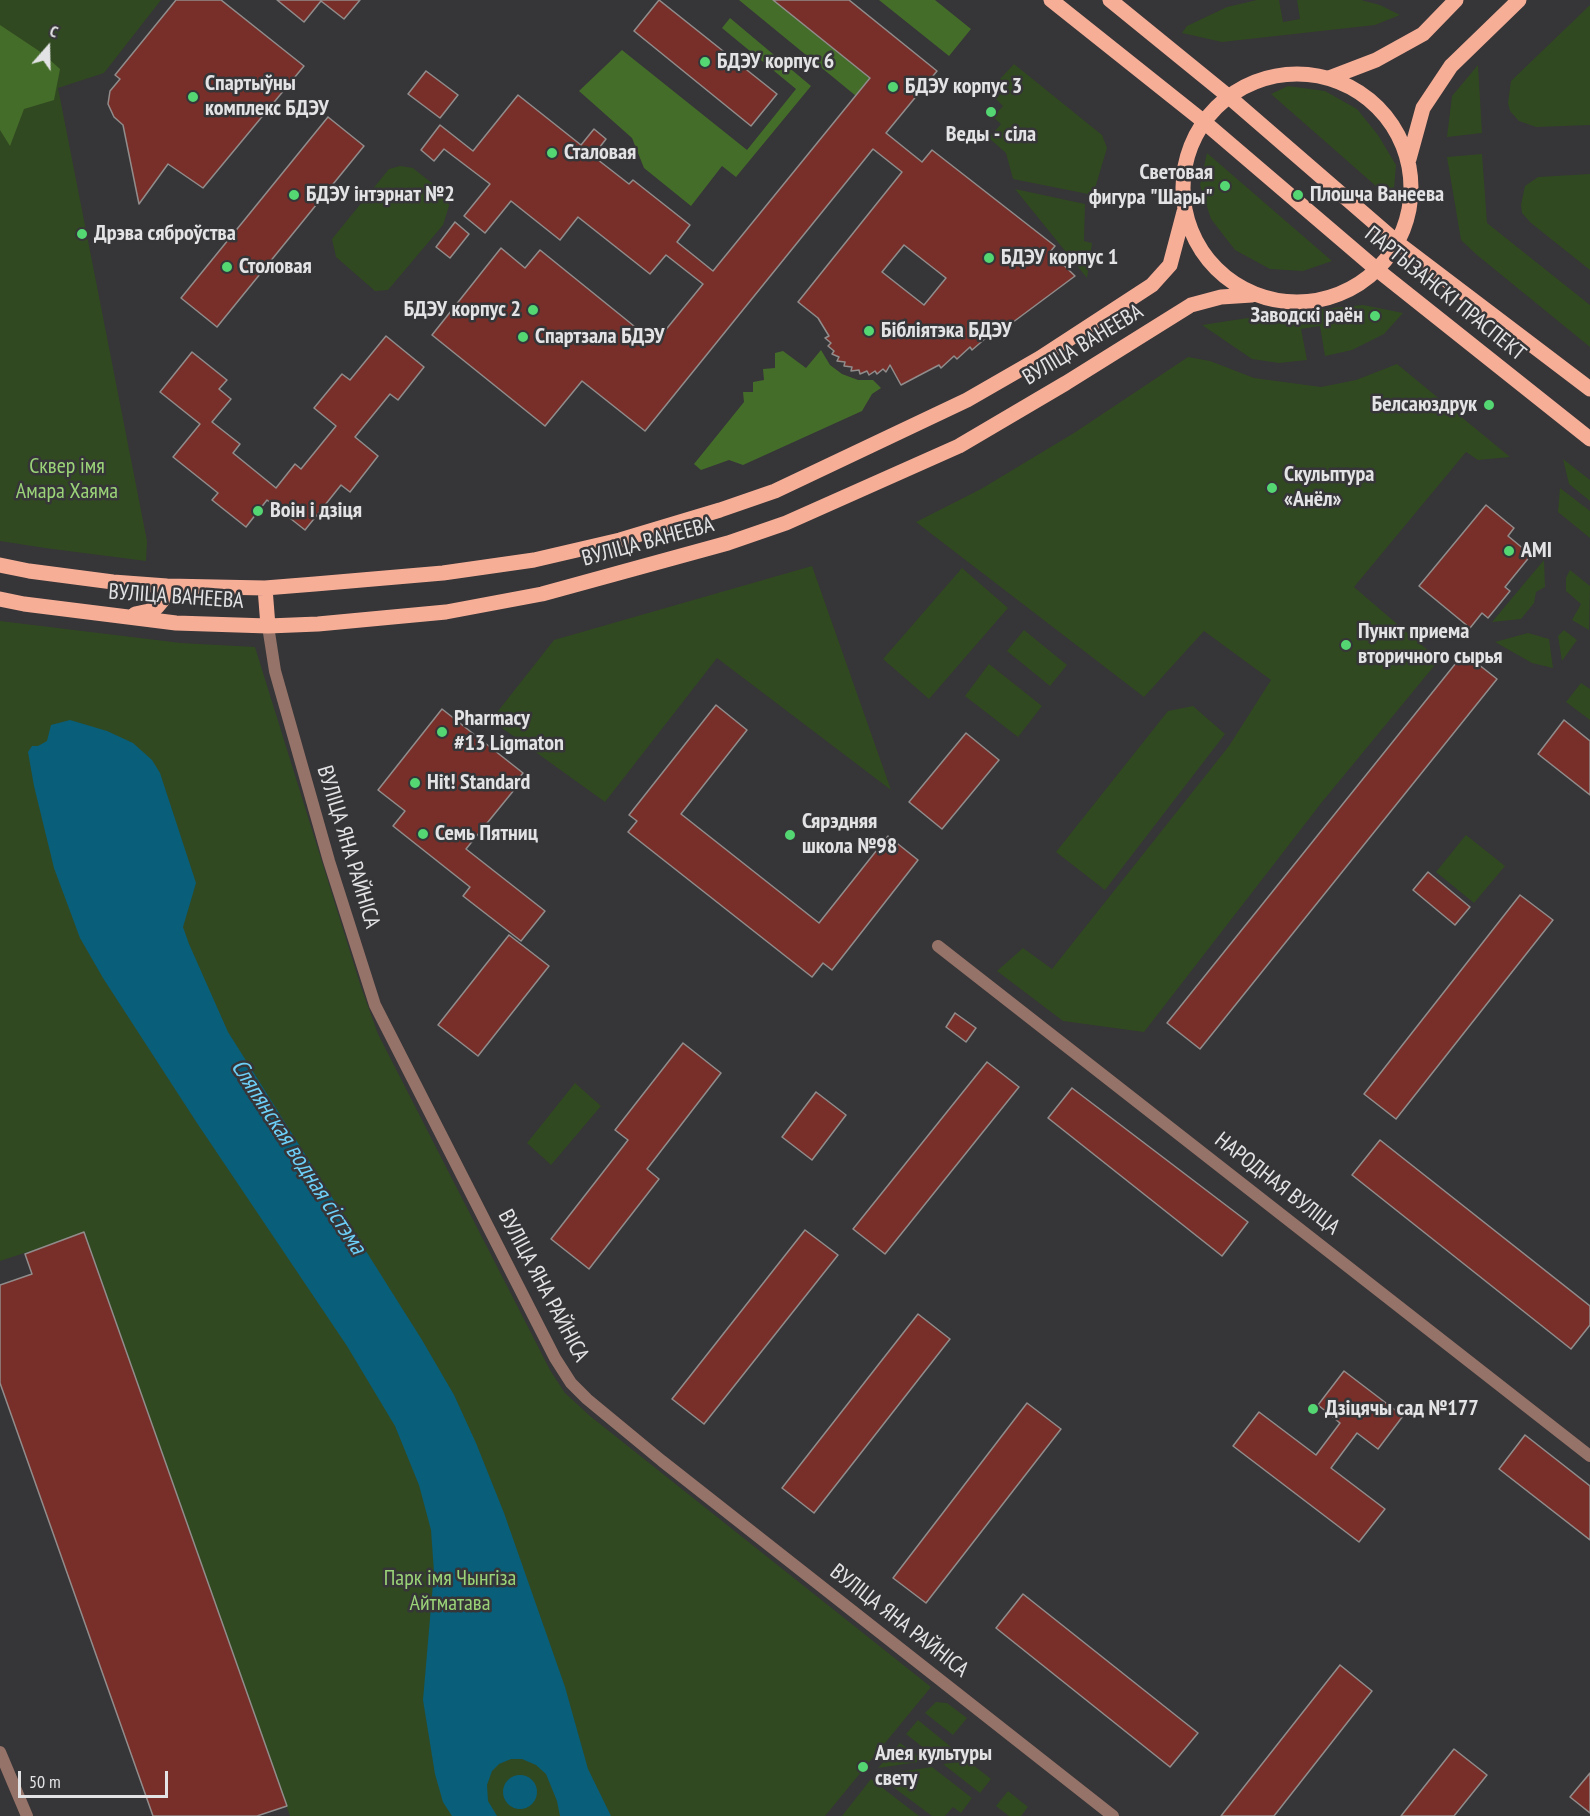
<!DOCTYPE html>
<meta charset="utf-8">
<style>
body{margin:0}
#map{position:relative;width:1590px;height:1816px;overflow:hidden;background:#363538;font-family:"PT Sans Narrow",sans-serif}
canvas{display:block}
.north{position:absolute;left:18px;top:18px;width:60px;height:60px;-webkit-text-stroke:4px #363538;paint-order:stroke;rotate:20deg;font-size:16px;font-weight:700;line-height:24px;text-align:center;color:#e3e3e5}
.north::after{content:'';display:block;margin:auto;width:21px;height:27px;background:#e3e3e5;clip-path:polygon(50% 0,100% 100%,50% 72%,0 100%)}
.scale{position:absolute;left:18px;top:1771px;width:150px;height:27px;box-sizing:border-box;border:3px solid #e3e3e5;border-top:0;padding-left:8px;font-size:18px;line-height:21px;white-space:nowrap;color:#e3e3e5;-webkit-text-stroke:4px #363538;paint-order:stroke}
</style>
<div id="map">
<canvas width="1590" height="1816"></canvas>
<div class="north">С</div>
<div class="scale">50 m</div>
</div>
<script>
const context = document.querySelector('canvas').getContext('2d');
context.lineJoin = 'round';
function fill(path, color) {
  context.fillStyle = color;
  context.fill(path, 'evenodd');
}
function shape(rows) {
  const path = new Path2D();
  for (const r of rows) {
    if (r.length === 3) {
      path.moveTo(r[0] + r[2], r[1]);
      path.arc(r[0], r[1], r[2], 0, 2 * Math.PI);
      continue;
    }
    path.moveTo(r[0], r[1]);
    for (let i = 2; i < r.length; i += 2) path.lineTo(r[i], r[i + 1]);
  }
  return path;
}
function trace(path, color, width, dash) {
  context.strokeStyle = color;
  context.lineWidth = width;
  context.lineCap = dash ? 'butt' : 'round';
  context.setLineDash(dash || []);
  context.stroke(path);
}
function write(font, color, halo, rows, align = 'center') {
  context.font = font + ' "PT Sans Narrow",sans-serif';
  context.lineWidth = 5;
  context.setLineDash([]);
  context.textBaseline = 'middle';
  context.strokeStyle = halo;
  context.fillStyle = color;
  for (const [text, x, y, turn = 0] of rows) {
    context.save();
    context.translate(x, y);
    context.rotate((+turn || 0) * Math.PI / 180);
    context.textAlign = isNaN(turn) ? turn : align;
    if (halo) context.strokeText(text, 0, 0);
    context.fillText(text, 0, 0);
    context.restore();
  }
}
const green = shape([
 [0,0,161,0,104,73,58,88,147,541,146,561,45,548,0,541],
 [1257,0,1279,0,1283,22,1300,19,1297,0,1361,0,1380,5,1400,15,1375,25,1222,42,1182,33,1187,26,1227,7],
 [1590,5,1590,125,1536,127,1519,121,1510,111,1508,103,1511,81],
 [1014,64,1102,135,1107,148,1093,195,1013,179,1006,153,989,138,1001,124,993,117,1003,106,996,99,1007,85,1000,79],
 [1478,65,1482,133,1447,137,1452,96],
 [1288,86,1325,91,1357,109,1378,135,1396,165,1393,201,1271,94],
 [1207,153,1332,261,1303,271,1270,269,1235,250,1211,219,1200,185],
 [1482,154,1487,223,1590,305,1590,347,1477,255,1461,240,1447,157],
 [400,166,413,168,448,196,449,206,443,225,388,290,375,291,336,257,332,239,389,169],
 [1590,174,1590,270,1531,223,1522,213,1521,205,1525,186,1538,177],
 [1015,189,1085,204,1084,241,1092,243,1087,278],
 [1363,305,1403,313,1384,334,1352,350,1325,356,1320,326,1301,329,1307,360,1279,363,1252,359,1202,325,1274,314],
 [1188,357,1210,361,1254,378,1321,387,1356,380,1397,364,1510,457,1478,460,1466,452,1354,587,1439,660,1322,802,1144,1032,1063,1021,997,971,1023,948,1052,969,1229,746,1271,680,1204,631,1144,697,916,522,981,489,1074,433],
 [1563,459,1590,480,1590,501,1569,484],
 [1560,488,1590,511,1590,538,1558,512],
 [1544,560,1545,587,1536,592,1534,603,1521,619,1492,622],
 [812,566,891,790,717,658,605,802,491,720,554,640],
 [962,568,1008,608,929,699,883,659],
 [1570,570,1590,586,1589,630,1572,620,1581,604,1566,591,1566,578],
 [0,621,181,643,255,647,361,987,378,1034,550,1370,565,1393,590,1416,931,1687,825,1816,290,1816,85,1233,0,1261],
 [1024,630,1067,665,1050,686,1007,651],
 [1564,630,1577,640,1562,661,1558,636],
 [1528,633,1549,639,1553,668,1532,663,1495,642],
 [989,664,1042,706,1018,737,965,696],
 [1581,683,1590,689,1590,720,1566,702],
 [1193,706,1225,734,1105,890,1056,852,1168,711],
 [1466,835,1505,866,1474,903,1436,872],
 [575,1083,601,1106,551,1165,527,1143],
 [936,1702,947,1703,967,1718,953,1735,925,1713],
 [918,1720,962,1756,939,1760,906,1734],
 [900,1743,925,1761,878,1768],
 [968,1761,991,1779,980,1793,943,1764],
 [932,1767,972,1798,961,1813,953,1807,945,1816,932,1816,877,1775],
 [871,1779,919,1816,842,1816],
 [1008,1791,1028,1807,1021,1816,1009,1816,996,1806]
]);
const forest = shape([
 [739,0,773,0,870,78,856,96],
 [879,0,935,0,971,29,949,56],
 [730,18,811,86,736,177,722,166,691,206,644,168,632,138,579,91,622,50,747,150,796,89,722,28],
 [0,25,42,53,60,69,54,100,24,109,10,146,0,130],
 [821,350,830,365,842,374,858,380,873,380,881,388,872,394,862,411,743,465,729,460,701,470,694,464,744,402,743,392,753,392,753,382,764,380,763,369,775,368,775,353,783,351,806,368]
]);
const water = shape([
 [70,720,107,731,133,743,152,760,160,773,196,883,183,927,189,944,228,1032,422,1340,454,1395,476,1443,504,1513,565,1687,588,1769,611,1816,560,1816,557,1801,546,1774,536,1765,522,1759,511,1759,499,1764,492,1771,487,1785,488,1801,497,1816,452,1816,443,1802,435,1774,423,1700,434,1572,431,1530,419,1485,395,1426,347,1346,197,1123,103,978,80,938,54,868,34,786,28,752,32,746,38,746,47,741,51,725],
 [520,1792,17]
]);
const building = shape([
 [176,0,221,0,304,66,203,188,168,164,139,204,123,125,114,117,108,104,110,91,120,79,115,75,176,0],
 [277,0,360,0,344,19,321,1,304,22,277,0],
 [659,0,777,94,751,126,634,31,659,0],
 [773,0,849,0,937,71,886,133,922,162,932,150,1055,246,1050,252,1075,276,989,340,987,337,972,350,970,347,957,359,954,356,941,368,939,365,901,385,890,365,886,372,883,369,877,374,875,371,869,375,867,371,860,374,859,370,851,371,852,367,844,366,845,362,837,361,839,357,832,354,834,351,828,346,831,343,825,338,829,336,818,318,798,302,902,172,873,149,645,431,582,381,545,426,432,335,501,248,525,268,540,250,655,343,703,284,666,255,650,274,578,217,560,240,511,201,485,233,464,216,490,184,444,149,434,161,421,150,440,125,473,151,518,95,581,145,594,129,606,139,593,156,629,184,633,180,690,225,677,242,713,271,870,78,773,0],
 [904,245,946,278,924,305,882,272,904,245],
 [426,71,458,95,440,118,408,94,426,71],
 [328,117,364,146,217,327,181,298,328,117],
 [455,222,469,234,450,258,436,247,455,222],
 [386,336,424,367,398,400,390,394,355,437,378,456,350,492,341,485,305,530,267,500,246,527,212,500,218,493,173,457,200,424,160,392,192,352,227,380,219,389,231,399,212,422,240,444,233,453,276,488,295,464,301,469,336,426,314,408,342,374,350,380,386,336],
 [1486,505,1514,528,1508,536,1531,555,1505,587,1510,591,1488,618,1482,613,1470,628,1419,586,1486,505],
 [1464,653,1497,679,1200,1049,1167,1023,1464,653],
 [716,705,747,730,681,814,819,923,888,836,918,860,832,970,823,963,812,977,628,832,637,821,629,815,716,705],
 [442,709,523,773,511,788,514,790,466,849,545,911,521,941,463,896,470,887,393,826,405,811,378,790,442,709],
 [1564,720,1590,741,1590,795,1538,754,1564,720],
 [966,733,999,760,942,829,909,802,966,733],
 [1428,872,1470,907,1455,925,1413,890,1428,872],
 [1520,895,1553,920,1396,1119,1364,1094,1520,895],
 [509,935,549,966,478,1056,438,1025,509,935],
 [955,1013,976,1028,966,1042,946,1027,955,1013],
 [683,1043,721,1073,647,1169,659,1179,589,1269,551,1239,628,1140,615,1130,683,1043],
 [987,1062,1019,1087,885,1254,853,1229,987,1062],
 [1072,1088,1248,1222,1222,1256,1048,1118,1072,1088],
 [816,1092,846,1115,812,1160,782,1137,816,1092],
 [1380,1140,1590,1306,1590,1325,1571,1349,1352,1175,1380,1140],
 [805,1230,838,1255,704,1424,672,1399,805,1230],
 [84,1232,287,1806,257,1816,153,1816,0,1383,0,1285,32,1274,25,1254,84,1232],
 [918,1314,950,1339,814,1513,782,1488,918,1314],
 [1344,1371,1403,1416,1378,1449,1357,1433,1331,1468,1385,1509,1359,1542,1233,1446,1259,1412,1316,1455,1340,1423,1318,1405,1344,1371],
 [1027,1403,1061,1429,926,1603,893,1578,1027,1403],
 [1525,1435,1590,1486,1590,1540,1499,1469,1525,1435],
 [1023,1594,1198,1733,1170,1767,996,1628,1023,1594],
 [1340,1665,1372,1691,1274,1816,1221,1816,1340,1665],
 [1454,1749,1487,1775,1454,1816,1401,1816,1454,1749],
 [1590,1773,1590,1813,1570,1797,1590,1773]
]);
const minor = shape([
 [938,946,1590,1456],
 [0,1752,27,1816]
]);
const tertiary = shape([
 [268,626,275,671,329,861,375,1005,555,1358,571,1383,587,1399,662,1461,1113,1816]
]);
const primary = shape([
 [1051,0,1203,121,1375,268,1590,439],
 [1110,0,1228,96,1399,244,1590,389],
 [1297,188,114],
 [1329,78,1376,60,1423,34,1456,0],
 [1409,159,1423,108,1451,66,1519,0],
 [0,565,29,571,113,582,167,586,265,588,315,584,443,573,534,560,620,540,720,510,775,491,967,400,1040,358,1152,285,1170,265,1184,212],
 [265,588,268,626],
 [0,599,24,604,176,623,268,626,318,624,446,612,542,594,728,543,786,523,959,446,1066,383,1191,305,1221,297,1252,295],
 [135,614,149,611,157,607,162,601,167,586]
]);
const markers = [
 [705,62,6,"#54d672"],
 [893,87,6,"#54d672"],
 [193,97,6,"#54d672"],
 [991,112,6,"#54d672"],
 [552,153,6,"#54d672"],
 [1225,186,6,"#54d672"],
 [294,195,6,"#54d672"],
 [1298,195,6,"#54d672"],
 [82,234,6,"#54d672"],
 [989,258,6,"#54d672"],
 [227,267,6,"#54d672"],
 [533,310,6,"#54d672"],
 [1375,316,6,"#54d672"],
 [869,331,6,"#54d672"],
 [523,337,6,"#54d672"],
 [1489,405,6,"#54d672"],
 [1272,488,6,"#54d672"],
 [258,511,6,"#54d672"],
 [1509,551,6,"#54d672"],
 [1346,645,6,"#54d672"],
 [442,732,6,"#54d672"],
 [415,783,6,"#54d672"],
 [423,834,6,"#54d672"],
 [790,835,6,"#54d672"],
 [1313,1409,6,"#54d672"],
 [863,1767,6,"#54d672"]
];
const poiNames = [
 ["БДЭУ корпус 6",717,62],
 ["Спартыўны",205,84],
 ["комплекс БДЭУ",205,109],
 ["БДЭУ корпус 3",905,87],
 ["Веды - сіла",991,135,"center"],
 ["Сталовая",564,153],
 ["Световая",1213,173,"right"],
 ["фигура \"Шары\"",1213,198,"right"],
 ["БДЭУ інтэрнат №2",306,195],
 ["Плошча Ванеева",1310,195],
 ["Дрэва сяброўства",94,234],
 ["БДЭУ корпус 1",1001,258],
 ["Столовая",239,267],
 ["БДЭУ корпус 2",521,310,"right"],
 ["Заводскі раён",1363,316,"right"],
 ["Бібліятэка БДЭУ",881,331],
 ["Спартзала БДЭУ",535,337],
 ["Белсаюздрук",1477,405,"right"],
 ["Скульптура",1284,475],
 ["«Анёл»",1284,500],
 ["Воін і дзіця",270,511],
 ["AMI",1521,551],
 ["Пункт приема",1358,632],
 ["вторичного сырья",1358,657],
 ["Pharmacy",454,719],
 ["#13 Ligmaton",454,744],
 ["Hit! Standard",427,783],
 ["Сярэдняя",802,822],
 ["школа №98",802,847],
 ["Семь Пятниц",435,834],
 ["Дзіцячы сад №177",1325,1409],
 ["Алея культуры",875,1754],
 ["свету",875,1779]
];
const streetNames = [
 ["ПАРТЫЗАНСКІ ПРАСПЕКТ",1445,294,39],
 ["ВУЛІЦА ВАНЕЕВА",1083,345,-31],
 ["ВУЛІЦА ВАНЕЕВА",648,542,-15],
 ["ВУЛІЦА ВАНЕЕВА",176,597,4],
 ["ВУЛІЦА ЯНА РАЙНІСА",348,847,73],
 ["НАРОДНАЯ ВУЛІЦА",1277,1184,38],
 ["ВУЛІЦА ЯНА РАЙНІСА",543,1286,62],
 ["ВУЛІЦА ЯНА РАЙНІСА",899,1621,38]
];
const parkNames = [
 ["Сквер імя",67,467],
 ["Амара Хаяма",67,492],
 ["Парк імя Чынгіза",450,1579],
 ["Айтматава",450,1604]
];
const waterNames = [
 ["Сляпянская водная сістэма",298,1157,57]
];
fill(green, '#314921');
fill(forest, '#456d2a');
fill(water, '#095e7a');
fill(building, '#792f29');
trace(building, '#918d8c', 1.5);
trace(minor, '#967368', 12);
trace(tertiary, '#967368', 12);
trace(primary, '#f6ae97', 15);
for (const [x, y, r, color] of markers) {
  const dot = new Path2D();
  dot.arc(x, y, r, 0, 2 * Math.PI);
  context.fillStyle = color;
  context.fill(dot);
  trace(dot, '#363538', 2);
}
write('bold 22px', '#e3e3e5', '#363538', poiNames, 'left');
write('22px', '#e3e3e5', '#363538', streetNames);
write('22px', '#9bd478', '#363538', parkNames);
write('italic 24px', '#6dd0f8', '#363538', waterNames);
</script>
